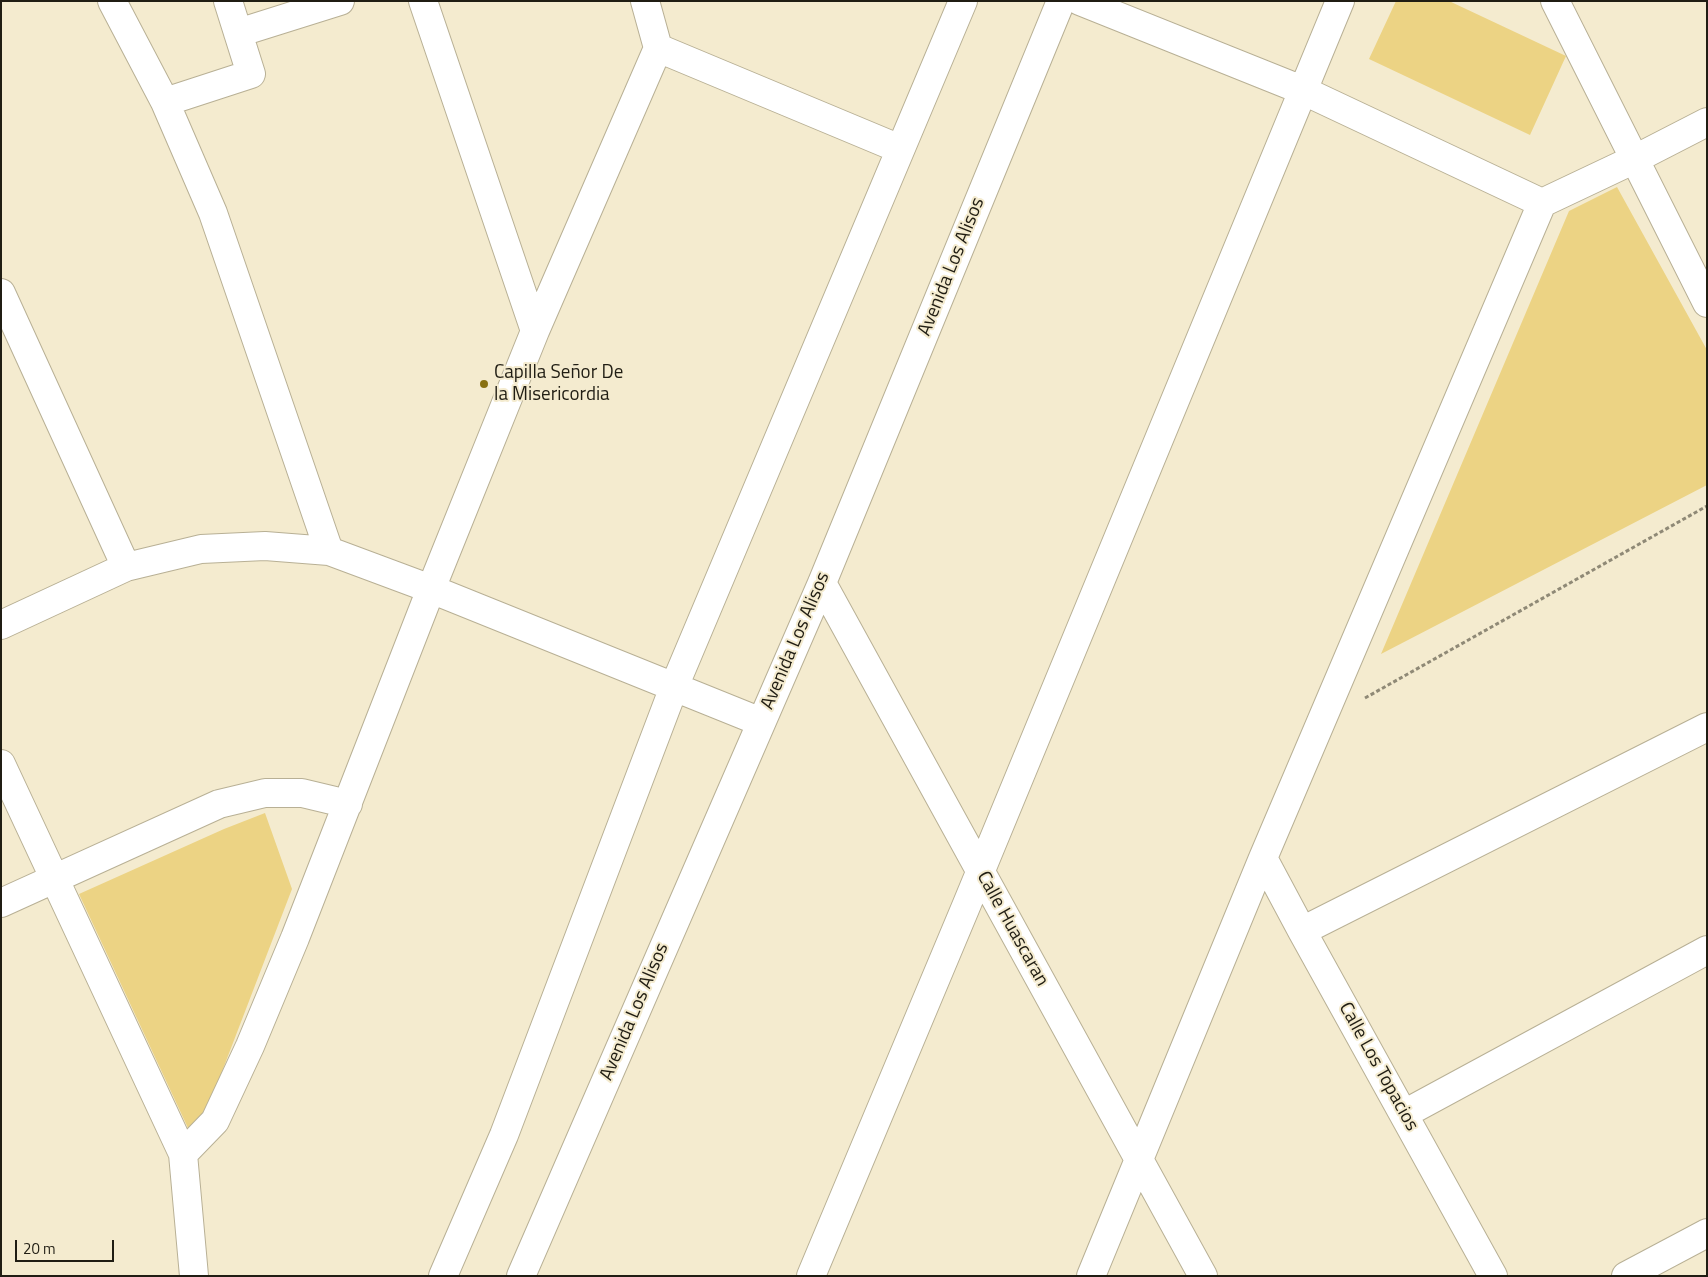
<!DOCTYPE html>
<meta charset="utf-8">
<style>
body{margin:0}
#map{position:relative;width:1708px;height:1277px;overflow:hidden;background:#f4ebcf;font-family:"Titillium Web",sans-serif}
canvas{display:block}
.frame{position:absolute;inset:0;border:2px solid #201d13;pointer-events:none}
.scale{position:absolute;left:15px;top:1240px;width:99px;height:22px;box-sizing:border-box;border:2px solid #201d13;border-top:0;padding-left:6px;font-size:15px;line-height:18px;white-space:nowrap;color:#201d13;-webkit-text-stroke:4px #f4ebcf;paint-order:stroke}
</style>
<div id="map">
<canvas width="1708" height="1277"></canvas>
<div class="frame"></div>
<div class="scale">20 m</div>
</div>
<script>
const context = document.querySelector('canvas').getContext('2d');
context.lineJoin = 'round';
function fill(path, color) {
  context.fillStyle = color;
  context.fill(path, 'evenodd');
}
function shape(rows) {
  const path = new Path2D();
  for (const r of rows) {
    path.moveTo(r[0], r[1]);
    for (let i = 2; i < r.length; i += 2) path.lineTo(r[i], r[i + 1]);
  }
  return path;
}
function trace(path, color, width, dash) {
  context.strokeStyle = color;
  context.lineWidth = width;
  context.lineCap = dash ? 'butt' : 'round';
  context.setLineDash(dash || []);
  context.stroke(path);
}
function write(font, color, halo, rows, align = 'center') {
  context.font = font + ' "Titillium Web",sans-serif';
  context.lineWidth = 4;
  context.setLineDash([]);
  context.textBaseline = 'middle';
  context.strokeStyle = halo;
  context.fillStyle = color;
  for (const [text, x, y, turn = 0] of rows) {
    context.save();
    context.translate(x, y);
    context.rotate((+turn || 0) * Math.PI / 180);
    context.textAlign = isNaN(turn) ? turn : align;
    if (halo) context.strokeText(text, 0, 0);
    context.fillText(text, 0, 0);
    context.restore();
  }
}
const green = shape([
 [1396,1,1449,1,1566,56,1530,135,1369,59],
 [1617,187,1707,350,1707,485,1381,654,1569,211],
 [265,813,292,889,208,1108,188,1128,79,894,224,829]
]);
const path = shape([
 [1365,698,1707,506]
]);
const minor = shape([
 [112,1,165,102,213,213,329,551],
 [423,1,535,331],
 [1080,1,1302,90,1542,203],
 [1555,1,1707,303],
 [238,33,340,1],
 [658,48,900,149],
 [165,102,251,74,228,1],
 [1,293,126,567],
 [822,583,1203,1276],
 [1,625,126,567,201,549,265,546,329,551,431,589,761,722],
 [1,764,183,1154,194,1276],
 [1263,858,1302,931,1493,1276],
 [1,903,219,804,265,793,302,793,348,804],
 [1302,931,1707,727],
 [1404,1114,1707,950],
 [183,1154,215,1121,250,1046,295,938,431,589,535,331,658,48,645,1],
 [443,1276,504,1135,674,687,963,1],
 [521,1276,822,583,1061,1],
 [811,1276,967,904,1340,1],
 [1091,1276,1263,858,1542,203,1635,159,1707,122],
 [1626,1276,1707,1233]
]);
const markers = [
 [484,384,5,"#887010"]
];
const streetNames = [
 ["Avenida Los Alisos",952,267,-68],
 ["Avenida Los Alisos",796,641,-67],
 ["Calle Huascaran",1012,929,61],
 ["Avenida Los Alisos",635,1012,-67],
 ["Calle Los Topacios",1378,1067,61]
];
const poiNames = [
 ["Capilla Señor De",494,373],
 ["la Misericordia",494,395]
];
fill(green, '#ecd384');
trace(minor, '#b8b095', 30);
trace(path, '#8f8976', 3, [4, 2.5]);
trace(minor, '#fff', 28);
for (const [x, y, r, color] of markers) {
  const dot = new Path2D();
  dot.arc(x, y, r, 0, 2 * Math.PI);
  context.fillStyle = color;
  context.fill(dot);
  trace(dot, '#f4ebcf', 2);
}
write('19px', '#201d13', '#f4ebcf', streetNames);
write('19px', '#201d13', '#f4ebcf', poiNames, 'left');
</script>
